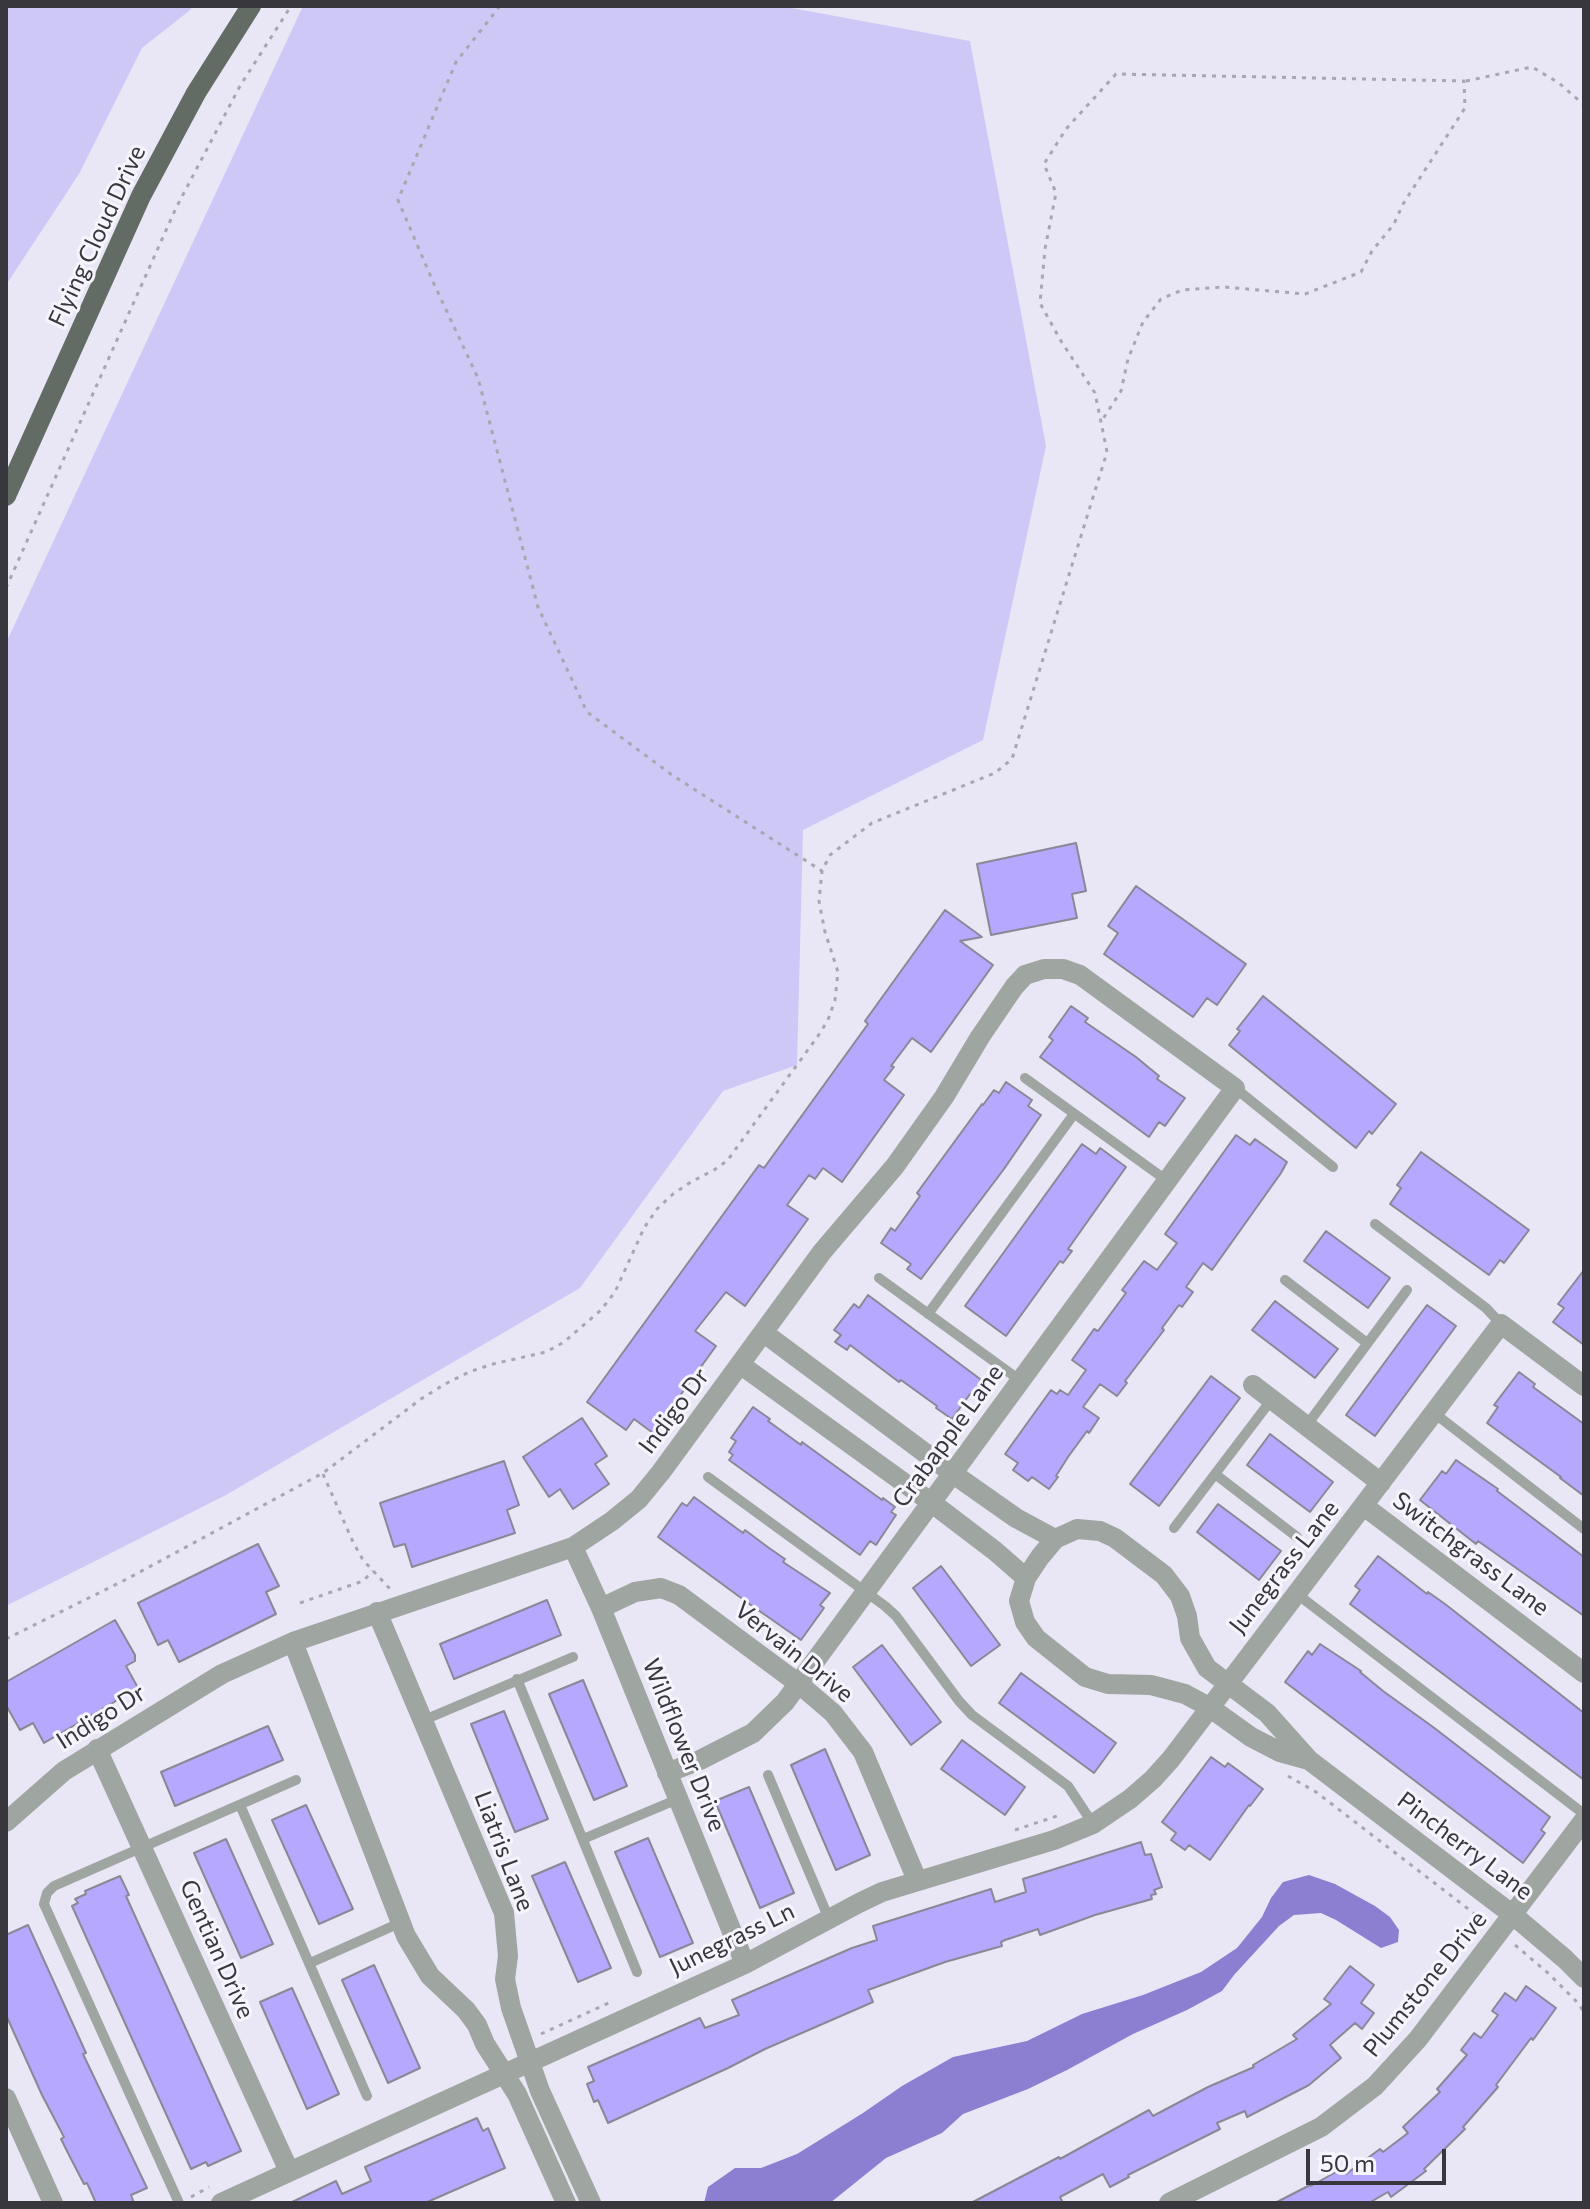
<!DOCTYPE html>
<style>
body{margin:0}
#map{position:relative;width:1590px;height:2209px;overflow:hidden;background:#e9e7f6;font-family:Commissioner,sans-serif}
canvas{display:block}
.frame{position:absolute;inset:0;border:8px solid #38373d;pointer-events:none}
.scale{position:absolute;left:1306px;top:2149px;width:140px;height:36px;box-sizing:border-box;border:4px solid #38373d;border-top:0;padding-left:10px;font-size:24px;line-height:28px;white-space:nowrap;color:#38373d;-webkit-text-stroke:6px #f6f5fe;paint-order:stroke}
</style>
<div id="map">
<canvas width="1590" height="2209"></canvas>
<div class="frame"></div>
<div class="scale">50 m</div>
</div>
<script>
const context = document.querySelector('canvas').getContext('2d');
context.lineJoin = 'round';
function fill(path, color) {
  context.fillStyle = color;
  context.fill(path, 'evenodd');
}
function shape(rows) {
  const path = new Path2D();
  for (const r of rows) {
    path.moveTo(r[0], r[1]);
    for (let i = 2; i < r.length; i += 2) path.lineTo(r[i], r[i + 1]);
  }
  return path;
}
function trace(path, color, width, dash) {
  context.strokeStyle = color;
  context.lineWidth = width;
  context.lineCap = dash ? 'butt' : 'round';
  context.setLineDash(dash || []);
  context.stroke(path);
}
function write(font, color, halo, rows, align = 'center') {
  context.font = font + ' Commissioner,sans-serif';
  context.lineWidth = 6;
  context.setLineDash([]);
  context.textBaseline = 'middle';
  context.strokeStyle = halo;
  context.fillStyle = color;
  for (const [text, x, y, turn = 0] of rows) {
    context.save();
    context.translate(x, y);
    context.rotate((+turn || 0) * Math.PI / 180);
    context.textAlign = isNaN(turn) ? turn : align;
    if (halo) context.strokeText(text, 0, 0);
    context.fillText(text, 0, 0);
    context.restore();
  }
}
const green = shape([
 [6,6,193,6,189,11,142,48,79,174,6,285],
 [303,6,781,6,970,41,1046,446,983,740,803,830,797,1065,723,1091,580,1288,226,1495,6,1606,6,643]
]);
const water = shape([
 [1309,1875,1335,1884,1375,1906,1390,1917,1399,1930,1398,1942,1381,1948,1336,1920,1321,1913,1294,1915,1279,1926,1234,1975,1222,1991,1187,2010,1133,2034,1067,2070,1028,2089,963,2114,942,2133,886,2158,830,2203,704,2203,708,2187,735,2168,761,2168,797,2154,863,2113,902,2086,953,2057,1027,2041,1082,2014,1143,1995,1201,1972,1237,1948,1262,1917,1271,1898,1283,1882]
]);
const building = shape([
 [1076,843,1086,891,1072,894,1077,918,991,935,977,864,1076,843],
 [1136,886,1246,964,1217,1005,1207,998,1193,1017,1104,954,1118,933,1108,926,1136,886],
 [945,910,982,937,960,941,993,965,931,1052,912,1038,891,1066,894,1067,884,1080,904,1095,842,1182,823,1168,815,1179,809,1175,787,1205,808,1219,745,1306,726,1292,695,1331,716,1346,653,1433,634,1419,626,1430,587,1402,759,1165,764,1168,868,1024,865,1021,945,910],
 [1263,996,1396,1104,1372,1134,1369,1131,1356,1148,1229,1045,1240,1031,1237,1029,1263,996],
 [1071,1006,1088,1018,1085,1022,1136,1057,1159,1076,1157,1079,1185,1098,1165,1126,1159,1122,1149,1137,1040,1057,1053,1040,1049,1037,1071,1006],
 [1006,1082,1032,1100,1028,1106,1041,1115,1004,1169,921,1279,907,1269,911,1264,881,1243,891,1228,895,1231,920,1196,917,1193,982,1104,983,1105,994,1090,999,1093,1006,1082],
 [1236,1135,1250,1145,1255,1139,1287,1162,1281,1173,1212,1270,1203,1263,1186,1287,1193,1292,1182,1307,1179,1305,1162,1328,1164,1330,1125,1381,1127,1383,1117,1396,1100,1384,1083,1407,1099,1418,1089,1433,1087,1431,1068,1457,1056,1476,1058,1477,1049,1489,1032,1477,1028,1481,1013,1470,1018,1463,1005,1454,1051,1390,1057,1394,1060,1390,1068,1395,1086,1370,1072,1360,1094,1329,1098,1331,1126,1293,1122,1290,1144,1261,1157,1270,1177,1243,1165,1234,1236,1135],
 [1082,1144,1096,1154,1100,1148,1126,1167,1068,1249,1072,1251,1063,1263,1060,1261,1006,1336,965,1306,1082,1144],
 [1421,1152,1529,1230,1504,1263,1500,1260,1489,1275,1390,1204,1401,1188,1397,1185,1421,1152],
 [1326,1231,1390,1278,1368,1308,1304,1261,1326,1231],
 [1584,1270,1584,1345,1553,1322,1564,1308,1558,1304,1584,1270],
 [868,1295,984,1382,974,1396,970,1394,952,1419,936,1408,937,1406,901,1380,899,1382,850,1345,847,1350,835,1342,841,1335,834,1330,854,1304,859,1308,868,1295],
 [1275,1301,1338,1349,1315,1378,1252,1330,1275,1301],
 [1427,1305,1456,1326,1375,1436,1346,1415,1427,1305],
 [1519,1372,1535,1384,1533,1387,1584,1424,1584,1496,1560,1478,1561,1477,1487,1423,1498,1407,1494,1405,1519,1372],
 [1211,1376,1240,1398,1159,1506,1130,1484,1211,1376],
 [753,1407,770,1419,768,1421,801,1445,802,1442,882,1500,883,1498,895,1507,891,1512,896,1515,876,1545,870,1541,860,1555,729,1460,733,1455,729,1452,736,1441,731,1438,753,1407],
 [582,1418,607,1456,595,1464,609,1484,573,1509,560,1489,549,1497,523,1457,582,1418],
 [1270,1434,1333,1482,1310,1512,1247,1465,1270,1434],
 [1456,1460,1498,1489,1497,1491,1584,1557,1584,1616,1478,1541,1476,1544,1420,1500,1442,1471,1446,1474,1456,1460],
 [504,1461,519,1505,507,1510,515,1533,412,1567,405,1544,394,1547,380,1503,504,1461],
 [694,1497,743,1533,745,1530,769,1548,785,1559,783,1562,830,1593,820,1605,824,1608,801,1640,748,1603,658,1537,682,1503,687,1506,694,1497],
 [1218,1504,1281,1551,1259,1580,1197,1532,1218,1504],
 [258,1544,279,1586,266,1592,276,1614,179,1662,168,1640,158,1645,138,1603,258,1544],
 [1378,1556,1427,1594,1428,1592,1445,1604,1584,1713,1584,1780,1350,1604,1360,1590,1355,1586,1378,1556],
 [941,1566,1000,1645,971,1666,913,1588,941,1566],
 [547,1600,561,1635,454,1679,440,1644,547,1600],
 [115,1620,135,1655,135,1661,126,1666,138,1688,44,1743,33,1723,20,1730,6,1705,6,1682,115,1620],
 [1320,1644,1361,1671,1360,1672,1383,1691,1433,1727,1550,1817,1541,1830,1545,1833,1523,1863,1285,1682,1308,1651,1312,1655,1320,1644],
 [882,1645,941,1722,911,1745,853,1667,882,1645],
 [1021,1673,1116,1743,1094,1773,999,1703,1021,1673],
 [583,1680,627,1786,594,1800,549,1694,583,1680],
 [504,1711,548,1819,515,1832,471,1724,504,1711],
 [268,1726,283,1760,175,1806,161,1772,268,1726],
 [962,1740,1025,1787,1005,1815,941,1769,962,1740],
 [825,1749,870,1855,836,1870,791,1765,825,1749],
 [1211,1757,1225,1767,1228,1763,1263,1789,1250,1806,1249,1805,1210,1860,1189,1845,1185,1850,1171,1840,1176,1833,1162,1822,1211,1757],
 [749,1787,794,1893,760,1908,715,1801,749,1787],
 [306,1805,353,1909,319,1924,272,1820,306,1805],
 [648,1838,693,1943,660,1957,615,1852,648,1838],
 [226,1839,273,1944,241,1958,194,1853,226,1839],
 [1141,1842,1145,1855,1151,1854,1162,1887,1154,1890,1156,1894,1151,1895,1152,1899,1095,1915,1040,1935,1038,1929,1005,1940,1001,1942,1002,1946,945,1962,868,1990,873,2002,765,2049,728,2068,608,2123,598,2100,594,2102,587,2084,594,2081,588,2067,700,2018,705,2028,739,2015,732,2000,852,1948,877,1940,873,1926,991,1889,995,1902,1026,1892,1023,1879,1141,1842],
 [565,1862,611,1968,578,1982,532,1876,565,1862],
 [120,1876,129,1895,126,1896,241,2151,208,2166,206,2162,191,2169,72,1906,78,1903,75,1899,86,1894,85,1891,120,1876],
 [28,1925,86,2053,83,2054,147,2188,131,2195,134,2203,96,2203,87,2183,84,2184,70,2157,61,2139,64,2137,42,2095,6,2015,6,1935,28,1925],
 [374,1965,420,2068,388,2083,342,1980,374,1965],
 [1350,1966,1374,1985,1361,2003,1374,2013,1362,2029,1355,2023,1330,2045,1341,2058,1309,2085,1247,2117,1245,2111,1217,2123,1220,2129,1128,2175,1129,2177,1110,2187,1103,2174,1060,2197,1063,2203,971,2203,1059,2157,1060,2159,1149,2110,1153,2116,1208,2087,1254,2067,1253,2065,1297,2039,1293,2035,1331,2004,1324,1999,1350,1966],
 [1526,1986,1556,2008,1533,2040,1531,2038,1496,2085,1498,2087,1463,2127,1465,2129,1424,2169,1426,2171,1391,2197,1388,2192,1369,2203,1275,2203,1310,2185,1311,2186,1343,2168,1346,2174,1380,2149,1383,2152,1408,2133,1403,2127,1440,2092,1437,2089,1467,2055,1461,2050,1474,2033,1481,2038,1498,2015,1492,2011,1505,1993,1516,2001,1526,1986],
 [292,1988,339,2094,307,2109,260,2002,292,1988],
 [477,2118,483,2131,488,2128,505,2168,425,2203,290,2203,336,2181,342,2194,371,2181,365,2167,477,2118]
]);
const path = shape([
 [500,6,456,62,398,200,434,284,478,378,538,607,587,712,672,775,822,871],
 [1466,81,1532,67,1559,83,1584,105],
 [6,588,176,208,240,86,291,6],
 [323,1474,353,1542,363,1560,391,1590],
 [300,1603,363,1581,373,1571],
 [6,1639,125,1580,323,1473,421,1399,445,1384,469,1372,493,1364,546,1352,564,1342,601,1310,615,1292,644,1228,657,1209,673,1194,691,1182,714,1170,727,1161,818,1036,828,1020,835,1000,838,972,825,932,819,901,822,871,830,855,872,823,995,773,1012,759,1107,452,1101,422,1095,393,1061,341,1040,303,1045,249,1056,193,1044,164,1066,129,1116,74,1464,81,1465,108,1403,204,1394,224,1372,251,1361,272,1305,294,1224,287,1182,290,1161,299,1143,322,1128,359,1121,391,1101,422],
 [1288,1776,1316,1792,1484,1921],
 [1015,1830,1057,1816],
 [1515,1945,1548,1973,1578,2003,1584,2012],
 [541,2034,613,2001],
 [191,2197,209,2187]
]);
const lane = shape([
 [1025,1078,1166,1180],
 [1235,1088,1333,1167],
 [1375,1224,1486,1308,1501,1324],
 [879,1278,1021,1381],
 [1285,1280,1367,1343],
 [928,1314,1074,1114],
 [1434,1413,1584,1529],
 [1307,1425,1407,1290],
 [1215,1474,1297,1537],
 [708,1477,885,1606,896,1616,959,1701,972,1715,1068,1786,1093,1824],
 [1174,1528,1272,1399],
 [1297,1594,1584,1814],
 [517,1679,637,1972],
 [424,1720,573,1657],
 [768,1775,829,1919],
 [240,1805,367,2096],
 [583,1839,678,1799],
 [310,1963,402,1922],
 [179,2203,44,1904,47,1893,54,1886,296,1780]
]);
const street = shape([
 [764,1333,952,1473,1016,1518,1055,1539,1077,1529,1100,1531,1115,1538,1164,1575,1180,1596,1187,1616,1190,1638,1207,1668,1267,1713,1309,1760,1513,1915,1565,1959,1584,1978],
 [741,1365,932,1503,995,1551,1026,1578,1019,1601,1025,1622,1036,1638,1085,1677,1108,1684,1151,1685,1185,1694,1209,1707,1251,1737,1280,1752,1309,1760],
 [1253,1385,1381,1483],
 [1364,1506,1584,1673],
 [573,1547,601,1608,745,1964],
 [1026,1578,1040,1557,1055,1539],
 [601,1608,635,1592,661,1588,679,1595,799,1684,833,1713,863,1752,917,1880],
 [377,1612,504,1913,508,1956,505,1979,511,2008,540,2091,591,2203],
 [293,1642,406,1936,430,1976,466,2010,477,2025,485,2044,517,2094,566,2203],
 [97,1749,289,2171],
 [6,1822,64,1771,222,1674,293,1642,573,1547,612,1521,639,1499,661,1472,822,1252,895,1166,944,1097,980,1037,1014,987,1025,975,1044,969,1063,969,1080,975,1235,1088,785,1702,753,1733,700,1760,667,1773],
 [6,2098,53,2203],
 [221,2203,745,1964,859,1903,882,1892,1054,1840,1093,1824,1130,1799,1153,1779,1171,1759,1501,1324,1584,1386],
 [1169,2203,1321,2127,1375,2086,1418,2039,1584,1820]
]);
const primary = shape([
 [6,496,141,196,196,93,251,6]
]);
const streetNames = [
 ["Flying Cloud Drive",97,236,-65],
 ["Indigo Dr",674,1411,-53],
 ["Crabapple Lane",948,1436,-54],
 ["Switchgrass Lane",1471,1554,37],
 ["Junegrass Lane",1284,1567,-52],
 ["Vervain Drive",794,1652,39],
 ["Indigo Dr",101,1717,-32],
 ["Wildflower Drive",684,1745,68],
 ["Pincherry Lane",1465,1846,37],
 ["Liatris Lane",504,1851,69],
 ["Junegrass Ln",732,1939,-26],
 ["Gentian Drive",217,1949,66],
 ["Plumstone Drive",1425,1984,-51]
];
fill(green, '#cec8f7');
fill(water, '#8c7ed0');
fill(building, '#b6a8fe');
trace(building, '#898895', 2);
trace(path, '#a7a6b1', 3, [4, 6]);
trace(lane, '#9fa5a1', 10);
trace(street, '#9fa5a1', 20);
trace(primary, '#626c65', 20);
write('24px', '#38373d', '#f6f5fe', streetNames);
</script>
